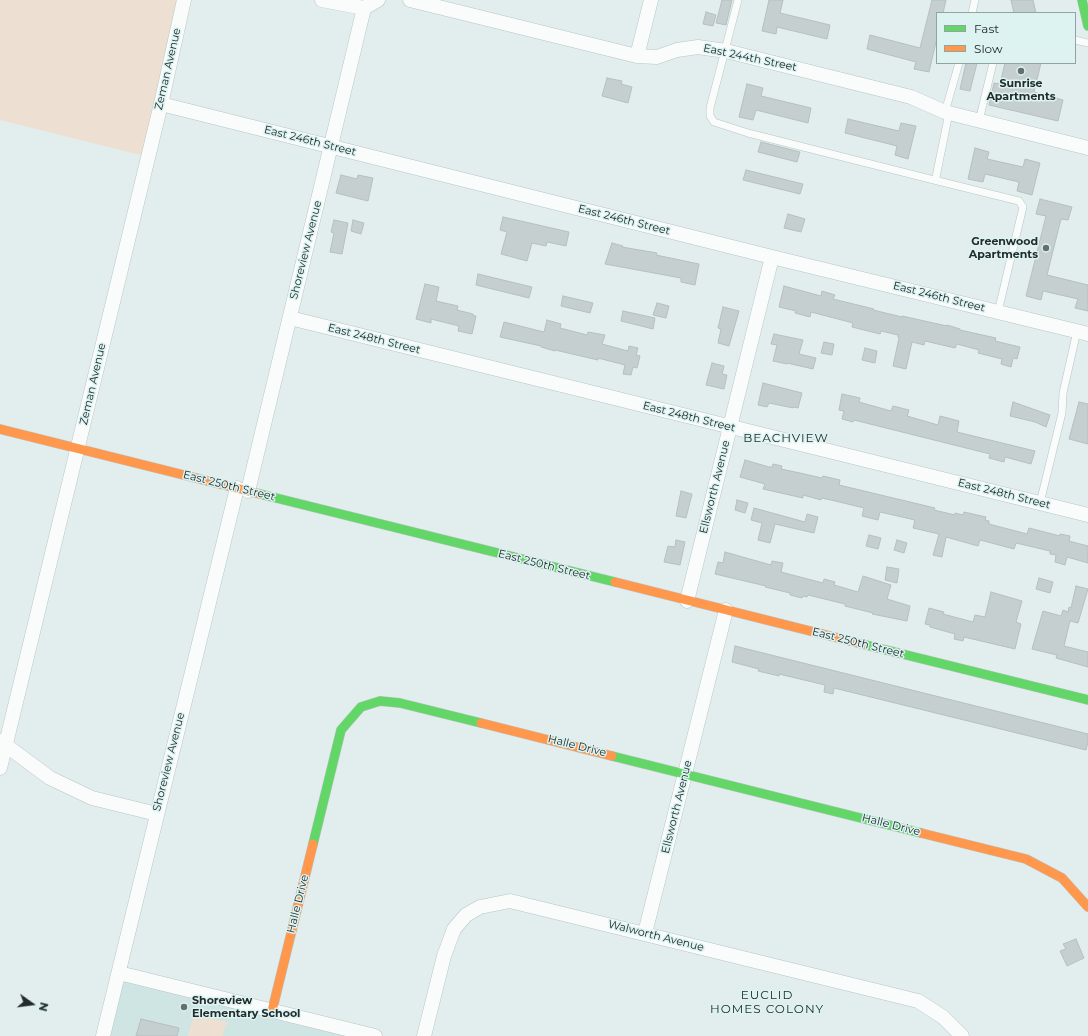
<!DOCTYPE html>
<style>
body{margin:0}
#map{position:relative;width:1088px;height:1036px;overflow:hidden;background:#e1eeed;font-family:Montserrat,sans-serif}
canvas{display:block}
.legend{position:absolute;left:936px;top:12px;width:140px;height:52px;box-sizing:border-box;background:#dcf3f2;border:1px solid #92a3a2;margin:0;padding:5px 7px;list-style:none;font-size:12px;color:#232b2b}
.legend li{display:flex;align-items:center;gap:8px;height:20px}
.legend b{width:20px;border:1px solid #92a3a2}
.north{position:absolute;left:12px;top:984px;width:40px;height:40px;-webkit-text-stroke:3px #dcf3f2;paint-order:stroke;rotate:104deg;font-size:11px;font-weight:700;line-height:16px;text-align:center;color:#232b2b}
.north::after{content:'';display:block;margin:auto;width:14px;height:18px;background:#232b2b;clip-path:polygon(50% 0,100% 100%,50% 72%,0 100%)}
</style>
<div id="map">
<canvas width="1088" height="1036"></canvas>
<ul class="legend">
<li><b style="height:5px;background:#63d668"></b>Fast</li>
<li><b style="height:5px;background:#ff974d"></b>Slow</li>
</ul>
<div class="north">N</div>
</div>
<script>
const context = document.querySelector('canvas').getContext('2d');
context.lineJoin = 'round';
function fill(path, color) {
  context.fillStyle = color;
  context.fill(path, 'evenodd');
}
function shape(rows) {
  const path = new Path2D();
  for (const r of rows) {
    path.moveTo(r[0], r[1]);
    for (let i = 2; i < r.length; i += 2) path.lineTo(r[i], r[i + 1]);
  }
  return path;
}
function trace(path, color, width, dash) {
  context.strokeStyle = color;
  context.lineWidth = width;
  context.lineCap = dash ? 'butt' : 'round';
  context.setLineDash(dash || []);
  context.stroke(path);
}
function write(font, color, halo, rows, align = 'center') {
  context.font = font + ' Montserrat,sans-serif';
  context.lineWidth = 3;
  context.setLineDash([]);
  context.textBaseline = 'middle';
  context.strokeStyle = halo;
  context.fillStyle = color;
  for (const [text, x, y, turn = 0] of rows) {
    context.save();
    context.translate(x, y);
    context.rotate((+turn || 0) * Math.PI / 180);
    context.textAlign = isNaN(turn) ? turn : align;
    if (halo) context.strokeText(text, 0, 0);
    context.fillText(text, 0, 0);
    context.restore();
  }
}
const built = shape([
 [119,973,346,1036,103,1036]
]);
const green = shape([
 [0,0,184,0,148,157,0,120],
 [194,1014,228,1022,227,1026,225,1026,223,1036,188,1036]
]);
const building = shape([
 [722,0,732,0,726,25,716,23,722,0],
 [769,0,783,0,780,13,830,25,827,39,777,27,776,34,762,31,769,0],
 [932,0,946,0,943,13,937,13,937,38,929,72,914,69,916,62,867,49,870,35,920,48,932,0],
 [1011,0,1033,0,1036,13,1014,13,1011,0],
 [706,12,716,15,713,26,703,24,706,12],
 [966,63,977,63,970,91,960,89,966,63],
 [1005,63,1041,63,1034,92,1063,100,1058,121,989,105,994,83,1000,84,1005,63],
 [607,78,622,81,621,84,632,87,628,103,602,96,607,78],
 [747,84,763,88,761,96,811,108,808,123,756,110,753,120,739,117,747,84],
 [848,119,899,131,901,123,916,126,908,159,895,155,897,146,845,133,848,119],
 [761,142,800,152,797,162,758,152,761,142],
 [975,148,989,152,987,159,1023,167,1025,159,1040,163,1032,195,1017,191,1019,182,985,174,983,182,968,179,975,148],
 [746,170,803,184,800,194,743,180,746,170],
 [341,175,357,179,358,175,373,178,368,201,336,193,341,175],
 [1040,199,1072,207,1068,220,1061,219,1047,275,1088,285,1088,311,1075,308,1078,299,1043,291,1041,300,1026,296,1046,216,1036,214,1040,199],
 [788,214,805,219,801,232,784,228,788,214],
 [503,217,569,232,566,246,547,242,546,246,532,243,527,261,501,254,507,232,500,230,503,217],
 [334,220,348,223,342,254,330,252,334,233,331,232,334,220],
 [353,220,364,223,361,234,351,231,353,220],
 [612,243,623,246,622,247,657,253,656,255,699,264,695,285,681,282,681,278,605,264,612,243],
 [478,274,532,287,529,298,476,285,478,274],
 [425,284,439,287,436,301,458,306,457,310,473,314,473,316,476,316,472,334,458,331,459,326,431,319,431,323,416,319,425,284],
 [784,286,821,296,822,291,835,295,833,299,874,309,873,310,902,317,902,316,947,326,947,325,960,329,960,330,996,338,995,341,1020,347,1017,359,1013,358,1011,367,1001,364,1002,359,978,353,979,350,957,344,955,348,925,341,924,345,912,342,906,369,893,366,899,338,898,337,898,335,881,331,880,334,852,327,853,323,811,312,810,317,795,313,796,311,779,307,784,286],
 [563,296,593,303,590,313,561,306,563,296],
 [657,303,669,306,666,318,653,315,657,303],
 [723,307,739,311,729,346,718,343,721,329,718,328,723,307],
 [623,311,655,318,653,329,621,321,623,311],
 [547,320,561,324,560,328,587,335,588,332,605,335,602,344,628,351,629,346,638,348,636,355,640,356,637,368,633,367,631,375,623,374,625,365,598,358,598,360,555,350,555,351,541,347,541,346,500,337,504,322,544,332,547,320],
 [774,334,803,340,799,354,816,358,813,369,787,363,787,364,773,361,777,345,771,344,774,334],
 [824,342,834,344,832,355,821,353,824,342],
 [865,348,877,351,875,363,862,360,865,348],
 [712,363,724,366,722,374,727,375,724,389,706,385,712,363],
 [763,383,802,393,798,408,794,407,793,408,769,403,767,407,758,405,763,383],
 [842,394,860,398,859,402,891,411,893,406,909,410,907,416,938,425,940,416,959,421,957,432,1035,451,1031,464,1005,457,1004,462,989,458,990,454,854,420,853,422,842,419,844,411,839,410,842,394],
 [1013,402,1050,415,1046,427,1035,422,1010,416,1013,402],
 [1079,402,1088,404,1088,444,1069,439,1079,402],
 [745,460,769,467,772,467,773,464,782,466,781,469,800,473,822,478,823,476,840,480,839,485,935,508,934,510,955,515,955,513,963,515,964,512,986,517,985,520,989,521,989,524,1027,534,1029,528,1060,536,1060,534,1070,536,1069,541,1088,546,1088,563,1067,557,1065,565,1055,562,1056,555,1050,554,1050,551,1016,543,1014,549,980,540,978,546,946,537,942,557,933,555,939,534,913,528,915,520,880,512,878,520,862,516,864,508,831,500,821,498,821,500,803,495,803,498,763,489,765,484,740,477,745,460],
 [681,491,692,494,686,518,676,516,681,491],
 [737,500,748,503,745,513,735,510,737,500],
 [754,508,805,522,807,514,818,517,814,533,775,524,770,543,758,540,762,523,751,520,754,508],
 [869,535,881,538,878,549,866,546,869,535],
 [676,540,685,542,680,565,664,562,668,546,675,547,676,540],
 [897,540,907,543,904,553,894,550,897,540],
 [725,552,771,565,772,561,783,563,781,572,823,583,824,579,835,582,834,585,858,592,863,576,891,585,887,599,910,606,907,621,872,614,873,613,845,606,845,604,808,595,807,597,803,596,802,598,790,595,790,593,765,587,766,586,715,574,718,562,723,563,725,552],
 [887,567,899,569,897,583,885,580,887,567],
 [1039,578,1053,582,1050,593,1036,589,1039,578],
 [1076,586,1088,589,1078,623,1070,621,1064,646,1088,652,1088,667,1056,658,1057,655,1032,649,1043,611,1061,616,1063,610,1068,612,1069,607,1071,608,1076,586],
 [991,592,1022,601,1016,622,1021,624,1015,649,964,637,963,641,954,639,955,634,930,627,930,625,925,624,929,608,944,612,943,614,973,622,975,615,985,617,991,592],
 [735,646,1088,734,1088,742,1086,750,834,688,833,694,824,692,825,685,779,674,779,676,758,671,759,669,732,662,735,646],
 [1076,939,1084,958,1067,966,1060,951,1066,949,1063,944,1076,939],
 [141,1019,179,1028,177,1036,136,1036,141,1019]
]);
const lane = shape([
 [738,0,710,108,710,116,714,122,748,133,938,181],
 [972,13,975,0],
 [1075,40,1088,43],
 [945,112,959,63],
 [949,113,936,177,938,181,1019,201,1023,207,998,312],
 [979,121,993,63],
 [1040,503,1062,413,1063,393,1077,331]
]);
const street = shape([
 [322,0,364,8],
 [410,0,637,56,657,57,677,50,698,47,726,51,911,97,945,112,1088,148],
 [364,8,378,0],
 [637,56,651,0],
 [161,104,772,257,1088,334],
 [290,318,1088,515],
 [248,491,364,8],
 [687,601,772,257],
 [0,741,50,778,92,798,157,814],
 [0,768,161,104,184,0],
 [645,933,726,610],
 [119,973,375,1036],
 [103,1036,237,488],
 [424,1036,444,956,454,929,466,915,480,907,510,901,918,1001,943,1017,962,1036]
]);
const fast = shape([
 [1082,0,1088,26],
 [260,494,615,582],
 [862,644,1088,700],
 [612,756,921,833],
 [313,844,341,730,361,707,380,701,400,703,481,723]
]);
const slow = shape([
 [0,429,260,494],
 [615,582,862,644],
 [481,723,612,756],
 [921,833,1026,859,1062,878,1088,907],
 [272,1011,313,844]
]);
const markers = [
 [1021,71,4,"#666f6f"],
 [1046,248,4,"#666f6f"],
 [184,1007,4,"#666f6f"]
];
const streetNames = [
 ["East 244th Street",750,58,12],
 ["Zeman Avenue",168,69,-77],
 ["East 246th Street",310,141,14],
 ["East 246th Street",624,220,14],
 ["Shoreview Avenue",306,250,-76],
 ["East 246th Street",939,297,14],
 ["East 248th Street",374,339,14],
 ["Zeman Avenue",93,384,-77],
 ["East 248th Street",689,417,14],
 ["East 250th Street",229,486,14],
 ["Ellsworth Avenue",715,487,-76],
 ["East 248th Street",1004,494,14],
 ["East 250th Street",544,565,14],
 ["East 250th Street",858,643,14],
 ["Halle Drive",577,746,14],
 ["Shoreview Avenue",169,762,-76],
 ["Ellsworth Avenue",677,807,-76],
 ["Halle Drive",891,825,14],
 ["Halle Drive",298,904,-76],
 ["Walworth Avenue",656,936,14]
];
const poiNames = [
 ["Sunrise",1021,84],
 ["Apartments",1021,97],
 ["Greenwood",1038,242,"right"],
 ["Apartments",1038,255,"right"],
 ["Shoreview",192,1001,"left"],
 ["Elementary School",192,1014,"left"]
];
const neighbourhoodNames = [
 ["BEACHVIEW",786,438],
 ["EUCLID",767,995],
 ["HOMES COLONY",767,1009]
];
fill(built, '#cee5e4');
fill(green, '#ede0d3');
fill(building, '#c5cfcf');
trace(building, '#b6bfbf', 1);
trace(lane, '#bac4c4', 8);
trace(street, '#bac4c4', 15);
trace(fast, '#bac4c4', 10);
trace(slow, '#bac4c4', 10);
trace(lane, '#fafcfc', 7);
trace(street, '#fafcfc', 14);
trace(fast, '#63d668', 9);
trace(slow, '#ff974d', 9);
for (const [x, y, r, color] of markers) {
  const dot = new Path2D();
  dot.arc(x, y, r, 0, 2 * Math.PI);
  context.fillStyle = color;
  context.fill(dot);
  trace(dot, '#dcf3f2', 1.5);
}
write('11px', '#232b2b', '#dcf3f2', streetNames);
write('bold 11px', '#232b2b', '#dcf3f2', poiNames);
context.letterSpacing = '1px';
write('12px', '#232b2b', '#dcf3f2', neighbourhoodNames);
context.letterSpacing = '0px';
</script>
